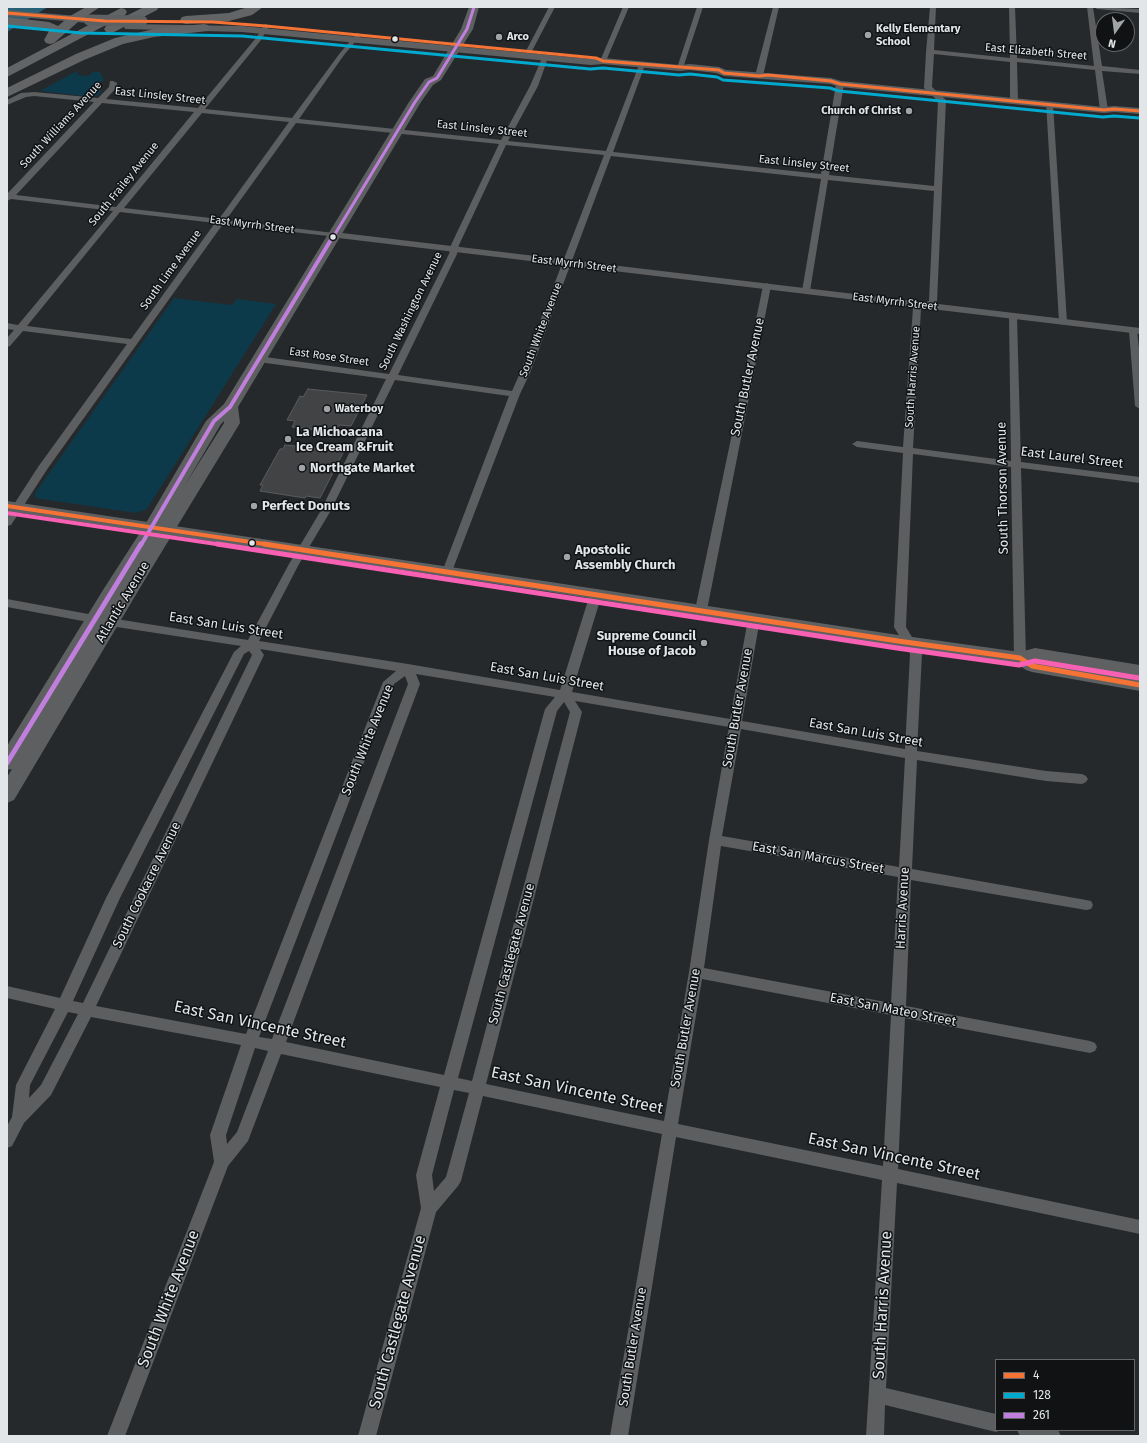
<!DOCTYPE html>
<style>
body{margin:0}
#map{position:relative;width:1147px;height:1443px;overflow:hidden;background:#26292b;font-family:"Fira Sans",sans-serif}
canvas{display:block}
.frame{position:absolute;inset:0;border:8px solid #e2e6e8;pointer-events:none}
.legend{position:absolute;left:995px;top:1359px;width:140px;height:72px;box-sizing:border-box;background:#101214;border:1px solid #646769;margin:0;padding:5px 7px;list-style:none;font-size:12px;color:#e2e6e8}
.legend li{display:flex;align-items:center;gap:8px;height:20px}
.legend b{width:20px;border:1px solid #646769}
.north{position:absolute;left:1095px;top:12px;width:40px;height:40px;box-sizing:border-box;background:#101214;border:1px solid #646769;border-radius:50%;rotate:194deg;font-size:11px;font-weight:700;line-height:16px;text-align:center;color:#e2e6e8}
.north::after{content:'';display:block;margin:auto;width:14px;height:18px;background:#a0a4a6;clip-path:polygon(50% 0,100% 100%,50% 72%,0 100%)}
</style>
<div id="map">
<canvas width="1147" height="1443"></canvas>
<div class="frame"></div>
<ul class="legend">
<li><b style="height:5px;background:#f57335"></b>4</li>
<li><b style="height:5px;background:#00a9ce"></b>128</li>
<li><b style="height:5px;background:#c07fdc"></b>261</li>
</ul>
<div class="north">N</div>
</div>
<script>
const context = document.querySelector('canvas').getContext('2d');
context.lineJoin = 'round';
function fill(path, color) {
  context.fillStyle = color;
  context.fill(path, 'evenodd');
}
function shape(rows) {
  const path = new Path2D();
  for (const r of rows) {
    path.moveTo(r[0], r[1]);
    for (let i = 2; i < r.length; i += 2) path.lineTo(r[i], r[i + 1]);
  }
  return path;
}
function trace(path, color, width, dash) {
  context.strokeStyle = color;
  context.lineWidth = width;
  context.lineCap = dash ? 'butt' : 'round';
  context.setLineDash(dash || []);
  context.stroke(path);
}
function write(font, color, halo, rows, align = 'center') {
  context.font = font + ' "Fira Sans",sans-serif';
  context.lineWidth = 3;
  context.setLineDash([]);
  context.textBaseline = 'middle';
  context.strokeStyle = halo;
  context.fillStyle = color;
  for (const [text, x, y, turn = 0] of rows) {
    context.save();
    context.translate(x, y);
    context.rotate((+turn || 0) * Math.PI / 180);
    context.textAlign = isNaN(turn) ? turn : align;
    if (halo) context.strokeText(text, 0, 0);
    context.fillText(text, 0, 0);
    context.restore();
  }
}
const green = shape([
 [75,72,79,72,77,75,88,76,93,72,100,72,104,80,100,83,101,92,99,95,92,97,40,91],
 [174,298,232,305,237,299,276,304,147,509,136,513,35,498,35,493]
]);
const water = shape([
 [7,7,48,7,7,32]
]);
const building = shape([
 [308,389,367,395,351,426,339,425,335,432,292,427,295,421,287,420,300,396,303,397,308,389],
 [285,445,344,451,320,498,306,496,305,498,260,491,263,485,260,485,280,449,283,449,285,445]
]);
const minor = shape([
 [549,7,555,7,532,51,527,52,526,51,549,7],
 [623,7,629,7,606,61,601,62,600,61,623,7],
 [697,7,703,7,683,68,678,69,677,68,697,7],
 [773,7,779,7,763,76,759,78,755,76,773,7],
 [930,7,936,7,934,50,1010,58,1009,7,1015,7,1017,58,1094,66,1087,7,1093,7,1102,66,1140,70,1140,74,1102,71,1108,110,1104,112,1100,110,1095,70,1017,62,1018,101,1014,103,1010,101,1010,62,934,54,932,87,946,100,937,302,921,309,913,448,1011,461,1009,317,1013,314,1017,317,1021,462,1140,477,1140,483,1021,468,1026,658,1024,661,1020,662,1016,661,1014,658,1011,467,913,454,906,627,922,654,917,751,1046,771,1082,774,1086,776,1088,779,1086,782,1082,784,1046,781,917,760,912,869,1086,900,1091,901,1093,905,1091,909,1086,910,911,880,906,1006,1090,1041,1095,1043,1097,1047,1095,1051,1090,1053,905,1018,898,1169,1140,1220,1140,1234,897,1183,886,1388,996,1414,996,1430,1000,1430,996,1432,885,1405,884,1436,866,1436,882,1180,676,1137,628,1436,610,1436,662,1134,483,1096,461,1181,458,1186,436,1212,376,1436,358,1436,421,1208,416,1175,440,1087,281,1054,248,1141,228,1166,125,1436,107,1436,214,1162,210,1135,241,1045,91,1017,51,1095,24,1123,12,1146,7,1148,7,1126,12,1117,16,1085,55,1009,7,998,7,986,60,998,106,898,234,652,241,646,110,626,7,607,7,599,110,618,248,640,289,564,320,512,386,379,258,362,253,359,258,356,389,374,449,254,451,245,499,144,296,123,226,220,334,233,337,233,338,235,337,237,223,224,48,468,11,525,7,526,7,515,38,467,127,344,23,331,10,346,7,347,7,338,14,330,7,329,7,323,18,325,113,211,11,199,7,201,7,194,94,102,34,96,26,97,7,105,7,100,21,93,34,92,98,98,109,87,110,81,113,81,117,83,117,87,106,99,198,108,256,38,264,25,266,24,269,26,261,40,205,109,292,118,340,53,356,34,358,33,361,35,344,55,299,119,501,140,530,86,542,58,545,56,548,58,538,86,508,141,606,151,639,65,642,63,645,65,613,152,821,174,836,84,840,82,844,84,829,175,934,186,938,101,924,88,926,52,930,7],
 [102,103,194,112,116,207,16,195,102,103],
 [202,113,289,122,219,219,124,208,202,113],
 [506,145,604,155,520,373,512,391,398,375,457,254,459,245,506,145],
 [611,156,821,179,802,291,806,294,810,291,828,180,934,191,929,301,913,308,903,447,857,441,852,444,857,447,903,453,894,627,910,654,905,749,742,721,760,619,758,616,754,615,750,616,748,619,730,719,572,692,602,594,600,591,596,590,592,591,590,594,560,690,408,664,259,641,299,564,330,512,395,380,509,396,442,572,443,574,447,575,451,574,520,394,530,373,611,156],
 [120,212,215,223,131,339,27,326,120,212],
 [260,649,396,671,383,682,246,1034,96,1006,264,655,260,649],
 [249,651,252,655,83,1003,73,1001,120,898,244,654,249,651],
 [416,674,555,697,545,709,444,1075,286,1042,420,684,416,674],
 [405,676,408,684,272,1039,259,1037,394,684,405,676],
 [575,701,729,727,709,840,689,972,664,1121,486,1084,582,712,575,701],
 [564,702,570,712,472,1081,458,1078,557,711,564,702],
 [741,729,905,758,899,867,722,836,741,729],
 [721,846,898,877,891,1003,704,968,721,846],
 [702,979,891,1015,883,1166,678,1124,702,979],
 [68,1012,78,1014,41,1085,29,1098,30,1085,68,1012],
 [255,1048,268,1051,237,1132,227,1144,226,1135,255,1048],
 [454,1090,469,1093,446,1177,434,1191,432,1175,454,1090],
 [1094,7,1140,9,1140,13,1097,9,1094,7],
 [1046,102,1049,102,1053,104,1067,322,1063,325,1059,322,1046,102],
 [767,283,771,286,707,610,705,613,701,614,697,613,695,610,763,286,767,283],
 [1133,328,1137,331,1140,357,1140,409,1135,406,1129,331,1133,328],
 [1017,1430,1058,1430,1061,1436,1020,1436,1017,1430]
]);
const tertiary = shape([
 [334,232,1140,328,1140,334,330,237,329,235,334,232]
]);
const secondary = shape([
 [7,10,89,17,94,20,89,23,7,16,7,10],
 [129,24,242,26,591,59,603,58,680,65,690,64,719,67,726,70,831,78,841,81,1104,107,1114,106,1140,108,1140,114,1114,112,1104,113,840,87,830,84,724,76,716,73,690,70,680,71,603,64,591,65,242,32,125,29,124,27,125,25,129,24],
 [7,501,544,581,898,635,1020,652,1035,648,1140,665,1140,677,1035,660,1140,679,1140,691,1032,672,1026,670,1016,663,898,647,544,591,7,511,7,501]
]);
const primary = shape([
 [469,7,479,7,473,29,441,80,433,85,421,102,238,407,240,423,147,576,14,800,7,803,7,777,12,769,7,770,7,746,103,590,143,528,206,421,224,404,409,102,425,79,433,76,461,29,469,7],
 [224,421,224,423,185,485,221,424,224,421]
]);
const motorway = shape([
 [86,7,100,7,78,22,54,43,50,44,46,43,44,40,49,31,46,29,7,25,7,17,49,22,58,26,70,16,86,7],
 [144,7,159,7,157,10,114,32,106,32,104,29,106,26,144,7],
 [248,7,263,7,252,15,229,21,186,24,182,23,180,20,182,17,186,16,229,13,248,7],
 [121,8,125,9,127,12,125,15,7,77,7,68,121,8],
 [204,24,208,25,210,28,208,31,154,37,123,44,84,60,7,97,7,88,76,54,115,38,154,29,204,24]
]);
const secondaryBridge = shape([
 [89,20,142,21]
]);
const bus1Far2 = shape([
 [7,13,105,21,213,22,266,26,596,58,603,61,719,70,724,73,759,76,768,75,831,81,840,84,1104,110,1114,109,1140,111]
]);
const bus1Far1 = shape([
 [7,506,271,545]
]);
const bus1 = shape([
 [264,544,898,641,1020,658,1032,666,1140,685]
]);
const bus2 = shape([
 [7,26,81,33,242,36,590,69,603,68,679,75,690,74,717,77,723,80,830,88,839,91,1103,117,1114,116,1139,118]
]);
const bus3Far2 = shape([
 [332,239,415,102,429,82,437,78,467,29,474,7]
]);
const bus3Far1 = shape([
 [141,545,214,421,230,407,332,238]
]);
const bus3 = shape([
 [7,763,141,544]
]);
const bus4Far1 = shape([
 [7,513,223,545]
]);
const bus4 = shape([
 [217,544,897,648,1019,665,1035,661,1139,678]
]);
const markers = [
 [868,35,4,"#a0a4a6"],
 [499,37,4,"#a0a4a6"],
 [395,39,3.5,"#e2e6e8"],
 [909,111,4,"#a0a4a6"],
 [333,237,3.5,"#e2e6e8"],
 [327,409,4,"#a0a4a6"],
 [288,439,4,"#a0a4a6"],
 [302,468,4,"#a0a4a6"],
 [254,506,4,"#a0a4a6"],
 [252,543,3.5,"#e2e6e8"],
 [567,557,4,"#a0a4a6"],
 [704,643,4,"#a0a4a6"]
];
const farPoinames = [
 ["Kelly Elementary",876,29],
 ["School",876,42],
 ["Arco",507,37],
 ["Church of Christ",901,111,"right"],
 ["Waterboy",335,409]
];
const farStreetnames = [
 ["East Elizabeth Street",1036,52,5],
 ["East Linsley Street",160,96,6],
 ["South Williams Avenue",61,125,-47],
 ["East Linsley Street",482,129,6],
 ["East Linsley Street",804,164,6],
 ["South Frailey Avenue",124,184,-51],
 ["East Myrrh Street",252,225,7],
 ["East Myrrh Street",574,264,7],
 ["South Lime Avenue",171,270,-54],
 ["East Myrrh Street",895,302,7],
 ["South Washington Avenue",411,311,-64],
 ["South White Avenue",541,330,-69],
 ["East Rose Street",329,357,8],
 ["South Harris Avenue",913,377,-86]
];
const streetNames = [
 ["South Butler Avenue",748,377,-78],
 ["East Laurel Street",1072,458,7],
 ["South Thorson Avenue",1003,488,-91],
 ["Atlantic Avenue",123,602,-59],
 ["East San Luis Street",226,626,9],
 ["East San Luis Street",547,677,10],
 ["South Butler Avenue",738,708,-80],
 ["East San Luis Street",866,733,10],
 ["South White Avenue",368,740,-68],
 ["East San Marcus Street",818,858,10],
 ["South Cookacre Avenue",147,885,-64],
 ["Harris Avenue",903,908,-87],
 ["South Castlegate Avenue",512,954,-75],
 ["East San Mateo Street",893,1010,11],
 ["South Butler Avenue",686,1028,-80],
 ["South Butler Avenue",633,1347,-81]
];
const poiNames = [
 ["La Michoacana",296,432],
 ["Ice Cream &Fruit",296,447],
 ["Northgate Market",310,468],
 ["Perfect Donuts",262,506],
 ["Apostolic",575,550],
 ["Assembly Church",575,565],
 ["Supreme Council",696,636,"right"],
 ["House of Jacob",696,651,"right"]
];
const nearStreetnames = [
 ["East San Vincente Street",260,1025,12],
 ["East San Vincente Street",577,1091,12],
 ["East San Vincente Street",894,1157,12],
 ["South White Avenue",169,1299,-69],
 ["South Harris Avenue",883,1305,-87],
 ["South Castlegate Avenue",398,1322,-75]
];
fill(green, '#0d3a4b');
fill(water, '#286077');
fill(building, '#424345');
trace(building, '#5b5b5c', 1);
fill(minor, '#5c5e5f');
fill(tertiary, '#5c5e5f');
fill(secondary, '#5e6061');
fill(primary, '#5d5f60');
fill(motorway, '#626466');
trace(secondaryBridge, '#5e6061', 11);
trace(bus1Far2, '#f57335', 3);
trace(bus1Far1, '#f57335', 4);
trace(bus1, '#f57335', 5);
trace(bus2, '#00a9ce', 3);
trace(bus3Far2, '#c07fdc', 3);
trace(bus3Far1, '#c07fdc', 4);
trace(bus3, '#c07fdc', 5);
trace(bus4Far1, '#f860b3', 4);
trace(bus4, '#f860b3', 5);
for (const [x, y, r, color] of markers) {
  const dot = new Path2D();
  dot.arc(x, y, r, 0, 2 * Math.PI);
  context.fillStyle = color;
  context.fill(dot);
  trace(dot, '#101214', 1.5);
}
write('bold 11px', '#e2e6e8', '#101214', farPoinames, 'left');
write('11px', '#e2e6e8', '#101214', farStreetnames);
write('13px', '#e2e6e8', '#101214', streetNames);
write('bold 13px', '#e2e6e8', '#101214', poiNames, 'left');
write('16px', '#e2e6e8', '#101214', nearStreetnames);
</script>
